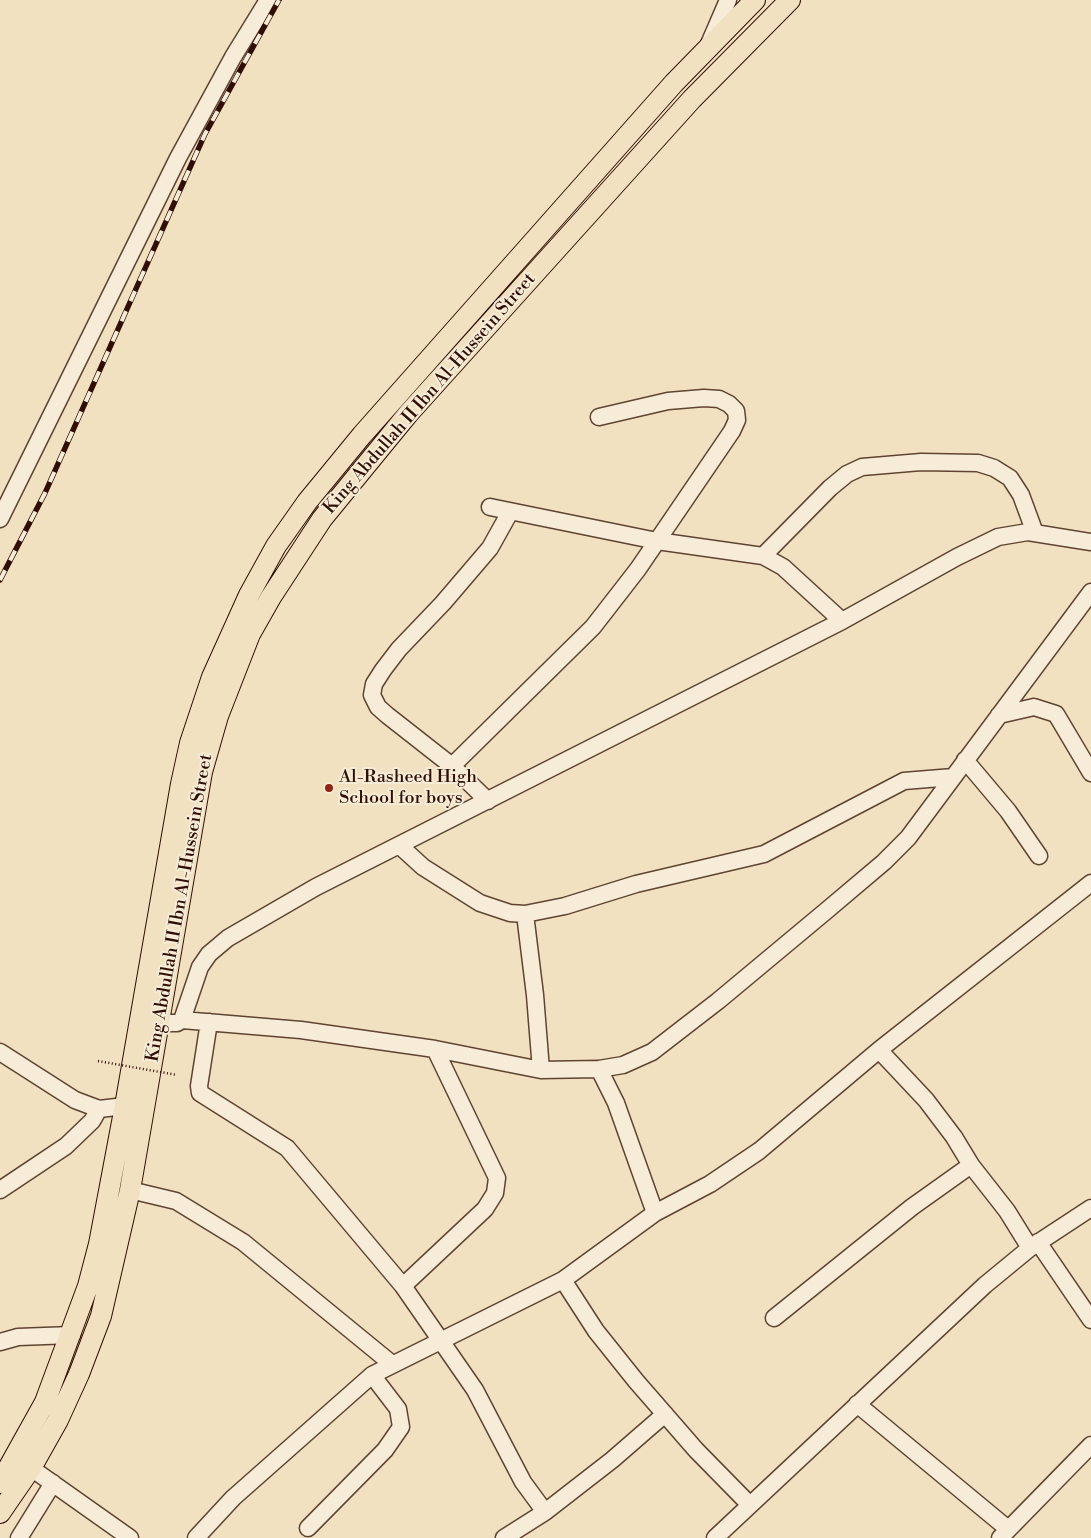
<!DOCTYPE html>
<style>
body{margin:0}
canvas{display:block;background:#f1e1c1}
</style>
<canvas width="1091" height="1538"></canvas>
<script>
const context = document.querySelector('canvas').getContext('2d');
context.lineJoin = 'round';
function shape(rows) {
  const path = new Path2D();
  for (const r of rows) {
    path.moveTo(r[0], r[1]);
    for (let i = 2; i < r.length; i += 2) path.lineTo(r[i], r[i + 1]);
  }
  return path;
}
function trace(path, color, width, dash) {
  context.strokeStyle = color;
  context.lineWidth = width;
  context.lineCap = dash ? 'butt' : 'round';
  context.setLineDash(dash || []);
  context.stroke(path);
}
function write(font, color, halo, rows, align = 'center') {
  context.font = font + ' "Libre Bodoni",serif';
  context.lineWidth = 4;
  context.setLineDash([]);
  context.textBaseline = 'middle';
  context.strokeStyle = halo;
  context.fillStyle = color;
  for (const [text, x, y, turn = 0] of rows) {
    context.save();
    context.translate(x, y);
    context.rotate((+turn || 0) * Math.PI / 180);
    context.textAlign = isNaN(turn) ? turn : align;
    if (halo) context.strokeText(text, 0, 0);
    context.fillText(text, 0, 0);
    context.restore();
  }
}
const minor = shape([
 [709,44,728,0],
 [490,507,657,541,763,556,783,567,842,621],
 [0,519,178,158,233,57,268,0],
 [763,556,830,488,847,474,862,467,921,462,978,463,994,468,1010,478,1021,495,1035,533],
 [999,715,1034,707,1056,714,1091,773],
 [965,760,1008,811,1039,856],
 [452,766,593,627,638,569,732,431,737,420,736,411,729,404,719,399,704,398,668,401,599,417],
 [488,801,452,766,387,715,378,707,372,695,374,684,383,670,399,649,443,603,490,548,510,512],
 [400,846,423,867,480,903,510,913,525,914,565,906,636,884,764,854,904,781,953,777],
 [525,914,535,995,541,1070],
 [182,1020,200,967,209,954,228,938,316,887,842,621,957,557,998,537,1028,532,1091,542],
 [209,1022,199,1086,200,1093,287,1148,403,1286,475,1390,523,1482,545,1512],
 [160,1023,177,1023,182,1020,301,1030,435,1049,541,1070,599,1069,623,1065,652,1052,718,1001,826,911,884,862,908,838,1091,592],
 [879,1050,926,1100,954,1137,971,1165,1007,1211,1030,1248],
 [0,1052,75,1100,99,1109,125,1106],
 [599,1069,616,1103,655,1213],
 [0,1190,66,1146,92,1121,99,1109],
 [130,1190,176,1201,243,1242,392,1364],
 [1038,1242,1091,1320],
 [563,1280,596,1331,636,1381,696,1450,750,1505],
 [403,1286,485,1209,495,1193,497,1178,435,1049],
 [774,1318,912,1207,971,1165],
 [0,1342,18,1337,72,1335],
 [857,1404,1008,1529],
 [31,1468,130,1538],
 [308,1528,385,1450,401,1427,398,1409,372,1375],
 [19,1538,53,1483],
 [196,1538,233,1498,372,1375,563,1280,655,1213,710,1184,759,1151,879,1050,1091,883],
 [504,1538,545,1512,612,1460,665,1414],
 [715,1538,985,1285,1030,1248,1091,1208],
 [1000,1538,1091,1445]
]);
const major = shape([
 [0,1483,45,1402,88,1286,99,1244,125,1106,181,784,190,743,212,677,249,595,276,546,307,502,362,435,674,83,755,0],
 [0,1513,31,1468,58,1420,79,1374,101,1316,130,1190,202,772,218,716,250,634,271,597,322,519,408,414,692,99,790,0]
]);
const rail = shape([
 [0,580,45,493,205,134,279,0]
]);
const pathBridge = shape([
 [98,1061,177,1075]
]);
const markers = [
 [329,788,5,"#8f2418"]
];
const streetNames = [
 ["King Abdullah II Ibn Al-Hussein Street",430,394,-49],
 ["King Abdullah II Ibn Al-Hussein Street",180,908,-80]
];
const poiNames = [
 ["Al-Rasheed High",339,778],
 ["School for boys",339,799]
];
trace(minor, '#604332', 19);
trace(major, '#300e03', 22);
trace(minor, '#f6ecd7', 16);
trace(major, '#f1e1c1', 20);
trace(rail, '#300e03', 5.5);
trace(rail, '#f6ecd7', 4, [11]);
trace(pathBridge, '#300e03', 2.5, [1, 2.5]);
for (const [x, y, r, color] of markers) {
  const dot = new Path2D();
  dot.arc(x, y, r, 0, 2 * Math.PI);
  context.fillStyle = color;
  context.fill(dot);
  trace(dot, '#f6ecd7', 2);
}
write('18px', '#300e03', '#f6ecd7', streetNames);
write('18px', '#300e03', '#f6ecd7', poiNames, 'left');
</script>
